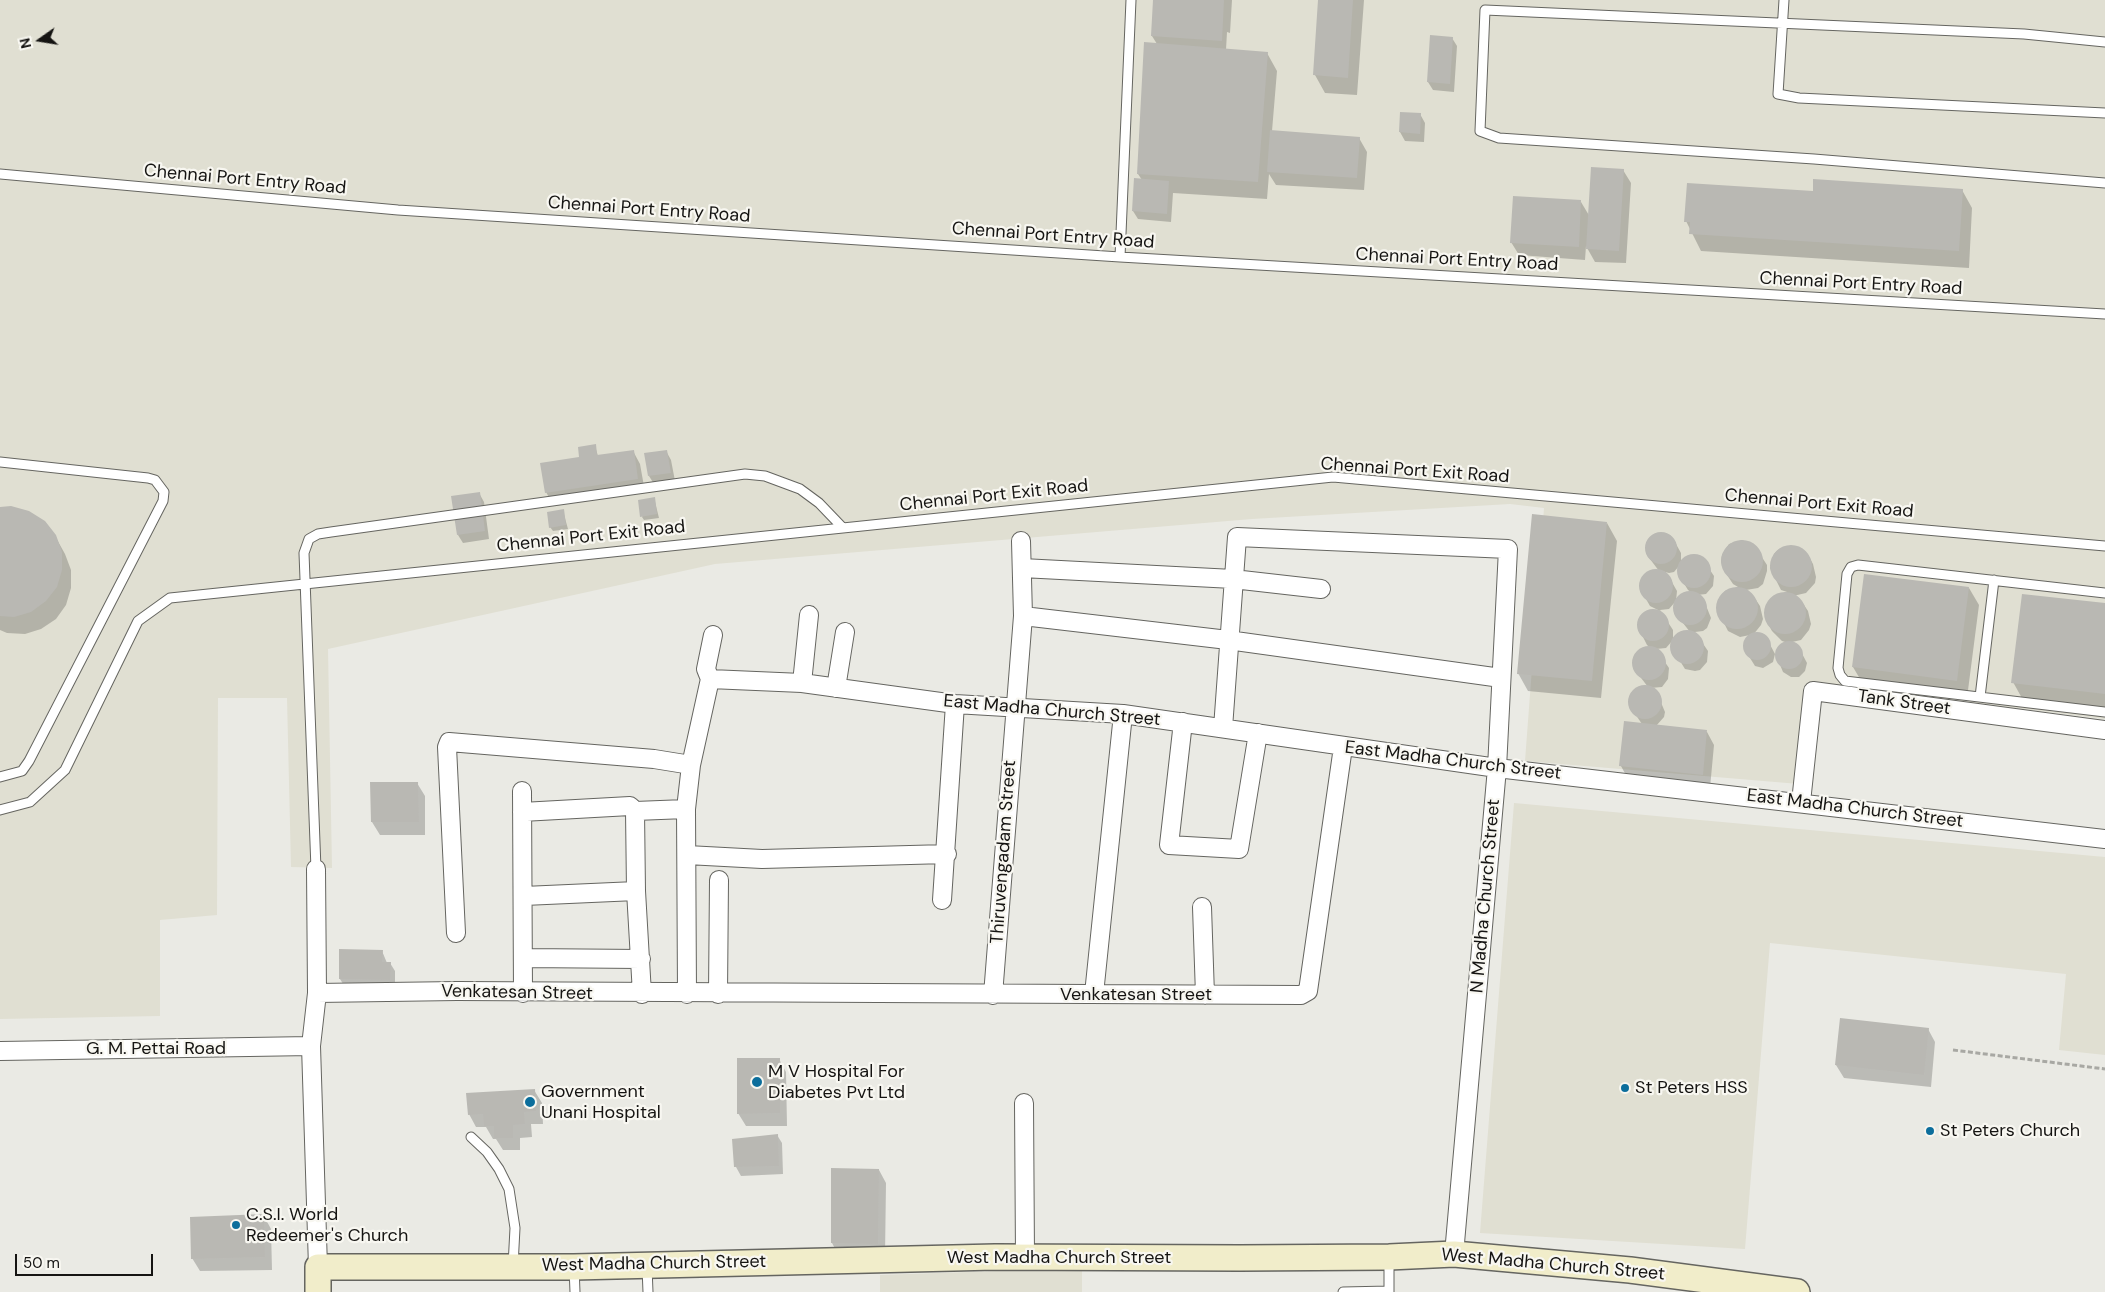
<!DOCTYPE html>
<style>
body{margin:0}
#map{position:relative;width:2105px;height:1292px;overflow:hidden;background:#eaeae4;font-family:"DM Sans",sans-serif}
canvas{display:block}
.north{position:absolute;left:15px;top:15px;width:50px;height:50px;-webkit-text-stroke:4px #f8f7f1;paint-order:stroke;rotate:257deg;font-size:14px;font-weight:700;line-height:20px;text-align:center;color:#151412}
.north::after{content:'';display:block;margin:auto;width:18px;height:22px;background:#151412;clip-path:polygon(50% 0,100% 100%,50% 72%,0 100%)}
.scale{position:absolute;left:15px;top:1254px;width:138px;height:22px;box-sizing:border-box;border:2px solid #151412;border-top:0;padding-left:6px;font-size:15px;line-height:18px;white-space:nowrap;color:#151412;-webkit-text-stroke:4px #f8f7f1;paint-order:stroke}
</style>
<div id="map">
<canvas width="2105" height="1292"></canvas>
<div class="north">N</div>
<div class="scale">50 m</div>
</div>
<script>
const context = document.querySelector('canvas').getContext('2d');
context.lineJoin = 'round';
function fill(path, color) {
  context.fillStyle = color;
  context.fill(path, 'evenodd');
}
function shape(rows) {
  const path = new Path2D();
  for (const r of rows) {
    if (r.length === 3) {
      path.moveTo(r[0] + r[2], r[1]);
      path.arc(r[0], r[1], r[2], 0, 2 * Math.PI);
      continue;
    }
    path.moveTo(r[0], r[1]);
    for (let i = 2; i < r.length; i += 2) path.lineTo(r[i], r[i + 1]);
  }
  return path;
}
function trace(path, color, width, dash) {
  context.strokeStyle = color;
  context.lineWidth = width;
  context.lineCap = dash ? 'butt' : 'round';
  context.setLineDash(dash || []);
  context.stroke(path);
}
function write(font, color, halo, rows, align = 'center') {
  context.font = font + ' "DM Sans",sans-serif';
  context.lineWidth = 4.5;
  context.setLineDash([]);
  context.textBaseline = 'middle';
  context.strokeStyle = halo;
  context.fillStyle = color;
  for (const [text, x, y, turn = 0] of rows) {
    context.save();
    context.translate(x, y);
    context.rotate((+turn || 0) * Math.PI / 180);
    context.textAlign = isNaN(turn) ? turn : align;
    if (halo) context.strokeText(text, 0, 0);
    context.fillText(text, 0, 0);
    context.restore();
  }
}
const built = shape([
 [0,0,2105,0,2105,719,1811,683,1799,784,1525,761,1544,508,1510,504,1252,519,715,564,328,649,332,868,291,867,287,698,218,698,217,915,160,920,160,1016,0,1019],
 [1514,803,2105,857,2105,1055,2059,1050,2066,974,1770,943,1745,1249,1480,1233],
 [1082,1268,1082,1292,880,1292,880,1275]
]);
const shadow = shape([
 [1155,0,1232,0,1230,33,1227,32,1226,50,1267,53,1277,71,1272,131,1359,138,1367,152,1364,190,1276,185,1269,174,1267,199,1173,193,1171,222,1138,219,1133,211,1142,180,1138,174,1157,44,1152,36],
 [1317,0,1364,0,1357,95,1325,93,1315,75,1320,0],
 [1452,38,1457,46,1454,92,1433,90,1428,82],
 [1420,114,1425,123,1424,142,1405,141,1400,132],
 [1623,170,1631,183,1626,263,1595,262,1586,246,1585,260,1519,255,1511,242,1581,202,1590,217],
 [1962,190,1972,208,1969,268,1701,251,1686,221,1814,192],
 [595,446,598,456,633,451,640,464,645,492,553,505,546,492],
 [666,451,671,460,675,481,654,484,649,476],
 [479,493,484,502,489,539,463,543,458,535],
 [654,498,659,518,644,520,642,517],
 [0,509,55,536,65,554,71,570,71,588,66,605,56,619,41,629,25,634,7,633,0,630],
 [563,511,568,529,553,531,550,527],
 [1607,523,1617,541,1601,698,1528,691,1518,673],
 [1660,533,1670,535,1676,544,1681,553,1681,563,1687,557,1697,556,1702,558,1714,576,1713,586,1706,594,1697,595,1703,598,1711,618,1707,628,1703,631,1695,632,1708,651,1707,662,1700,670,1695,671,1685,669,1672,648,1674,639,1681,633,1690,632,1676,614,1675,602,1669,609,1660,610,1673,630,1673,640,1666,648,1656,649,1669,668,1668,679,1662,687,1650,688,1657,693,1665,712,1664,717,1656,726,1707,732,1714,745,1710,788,1628,779,1621,766,1642,724,1631,708,1630,699,1638,688,1648,687,1635,670,1634,660,1639,652,1647,648,1653,650,1647,645,1638,627,1640,617,1647,611,1660,611,1650,606,1642,592,1641,583,1646,575,1659,571,1647,555,1646,545,1648,541],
 [1679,566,1680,577,1688,590,1692,593,1684,594,1676,601,1677,591,1669,577,1661,571,1669,573,1674,572],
 [1742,540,1754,545,1767,565,1767,571,1763,584,1758,588,1746,590,1754,597,1760,606,1763,619,1761,625,1753,635,1763,634,1766,637,1775,654,1773,662,1763,668,1755,666,1745,650,1745,641,1750,635,1740,637,1728,631,1717,609,1717,603,1725,591,1738,587,1733,584,1727,575,1721,562,1722,555,1729,544],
 [1791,546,1803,550,1808,555,1813,564,1816,577,1815,583,1806,593,1793,596,1802,602,1808,611,1811,624,1809,630,1801,640,1792,642,1798,646,1807,663,1805,671,1799,677,1791,677,1783,672,1776,655,1782,644,1788,643,1782,641,1772,631,1767,622,1765,608,1773,597,1787,592,1781,590,1770,568,1774,554,1778,550],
 [1969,588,1979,605,1967,698,1863,684,1853,667],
 [2105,605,2105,710,2023,700,2013,682],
 [417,783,425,796,425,835,380,835,372,822],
 [382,951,387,963,390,963,395,971,395,988,345,987,340,979],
 [1928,1029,1935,1042,1931,1087,1844,1078,1836,1065],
 [779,1059,786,1072,787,1126,746,1126,738,1113],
 [534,1090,542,1103,543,1124,531,1124,532,1137,520,1138,520,1150,503,1150,496,1139,493,1139,486,1127,476,1127,469,1114],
 [777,1135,782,1143,783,1174,741,1176,736,1167,733,1140],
 [879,1170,886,1183,885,1256,839,1256,832,1243],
 [264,1216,271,1229,272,1270,200,1271,192,1258]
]);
const building = shape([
 [1153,0,1224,0,1222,41,1151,36],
 [1318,0,1353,0,1348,78,1313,75],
 [1430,35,1453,37,1450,84,1427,82],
 [1144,42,1268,52,1258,182,1137,174],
 [1400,112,1421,113,1420,134,1399,132],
 [1270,130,1360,137,1357,178,1267,172],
 [1591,167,1624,169,1619,251,1586,249],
 [1134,178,1169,181,1167,214,1132,211],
 [1813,179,1963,189,1959,251,1689,234,1690,222,1684,222,1687,183,1813,191],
 [1513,196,1581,200,1579,247,1510,243],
 [596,444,597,455,634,450,638,479,545,493,540,463,579,457,578,447],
 [667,450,671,473,648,476,644,453],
 [480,492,485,531,457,535,451,496],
 [655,497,657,514,640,517,638,500],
 [11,506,29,511,45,521,56,535,62,552,62,570,57,587,46,601,31,612,14,617,0,616,0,507],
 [564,509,566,525,549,528,547,512],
 [1532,514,1607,522,1592,681,1517,674],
 [1661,548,16],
 [1742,561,21],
 [1791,566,21],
 [1694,571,17],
 [1656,586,17],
 [1864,574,1969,587,1957,681,1852,667],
 [1737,608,21],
 [1690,608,17],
 [1785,613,21],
 [2022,594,2105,603,2105,694,2011,683],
 [1653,625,16],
 [1687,647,17],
 [1757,646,14],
 [1789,655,14],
 [1649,663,17],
 [1645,702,17],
 [1624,721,1707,730,1703,775,1619,766],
 [370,782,418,782,419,822,371,822],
 [339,949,383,950,382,962,391,962,390,980,339,979],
 [1840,1018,1929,1028,1924,1075,1835,1065],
 [737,1058,780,1058,780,1113,737,1114],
 [535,1089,536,1111,524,1112,525,1124,513,1125,513,1138,494,1138,494,1126,484,1126,483,1114,468,1115,466,1093],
 [778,1134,779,1166,734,1167,732,1139],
 [831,1168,879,1169,878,1244,831,1243],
 [264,1214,265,1257,191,1259,190,1217]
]);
const path = shape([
 [1953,1050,2105,1069]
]);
const service = shape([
 [1784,0,1778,94,1799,98,2105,113],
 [2105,42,2024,34,1485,10,1480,131,1499,138,1814,159,2105,183],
 [0,174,398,210,1120,257,2105,314],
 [1120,257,1131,0],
 [0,462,148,478,155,480,164,492,163,501,29,761,22,771,0,777],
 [2105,593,1858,565,1851,567,1847,574,1838,668,1840,675,1845,681,2105,712],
 [1980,697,1994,580],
 [0,810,30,802,65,770,138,621,170,598,1333,477,2105,546],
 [316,869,304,553,309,539,318,534,331,532,745,474,765,476,800,489,819,503,843,528],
 [471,1137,487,1152,499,1169,509,1189,515,1228,513,1266],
 [1389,1257,1389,1292],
 [574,1267,575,1292],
 [647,1267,648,1292],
 [1343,1292,1389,1291]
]);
const minor = shape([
 [1022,568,1233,579,1321,589],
 [1023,616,1228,640,1501,678],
 [710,679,802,683,955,704,1123,714,1497,768,2105,839],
 [802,683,809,615],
 [836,688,845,632],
 [1183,722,1169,845,1239,849,1258,733],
 [1223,728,1237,537,1508,549,1497,768,1454,1254],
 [522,791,523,993],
 [1801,802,1813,691,2105,730],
 [635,811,686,809],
 [522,812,630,806,635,811,636,891,642,994],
 [687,855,762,859,947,854],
 [316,869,317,993,311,1046,318,1267],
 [524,896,636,891],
 [942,900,955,704],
 [1202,907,1205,995],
 [456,933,447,747,449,742,654,759,691,765],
 [524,958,641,959],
 [317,993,457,991,1301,995,1308,991,1343,747],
 [687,994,686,809,691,765,710,679,706,669,713,635],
 [718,994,719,880],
 [1094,994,1123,714],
 [993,995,1023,616,1021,541],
 [0,1051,311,1046],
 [1024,1103,1025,1257]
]);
const secondary = shape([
 [318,1292,318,1267,574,1267,995,1257,1240,1258,1389,1257,1454,1254,1630,1270,1797,1292]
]);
const markers = [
 [757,1082,6,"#0c6e9c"],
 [1625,1088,5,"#0c6e9c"],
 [530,1102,6,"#0c6e9c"],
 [1930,1131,5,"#0c6e9c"],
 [236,1225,5,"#0c6e9c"]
];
const streetNames = [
 ["Chennai Port Entry Road",245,180,5],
 ["Chennai Port Entry Road",649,210,4],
 ["Chennai Port Entry Road",1053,236,4],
 ["Chennai Port Entry Road",1457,260,3],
 ["Chennai Port Entry Road",1861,284,3],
 ["Chennai Port Exit Road",1415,471,4],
 ["Chennai Port Exit Road",994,496,-6],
 ["Chennai Port Exit Road",1819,504,5],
 ["Chennai Port Exit Road",591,537,-6],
 ["Tank Street",1904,703,8],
 ["East Madha Church Street",1052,711,5],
 ["East Madha Church Street",1453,761,7],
 ["East Madha Church Street",1855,809,7],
 ["Thiruvengadam Street",1004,852,-86],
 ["N Madha Church Street",1486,896,-85],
 ["Venkatesan Street",517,993,1],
 ["Venkatesan Street",1136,995],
 ["G. M. Pettai Road",156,1049],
 ["West Madha Church Street",1059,1258],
 ["West Madha Church Street",654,1264,-1],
 ["West Madha Church Street",1553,1265,5]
];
const poiNames = [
 ["M V Hospital For",768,1072],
 ["Diabetes Pvt Ltd",768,1093],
 ["St Peters HSS",1635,1088],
 ["Government",541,1092],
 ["Unani Hospital",541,1113],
 ["St Peters Church",1940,1131],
 ["C.S.I. World",246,1215],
 ["Redeemer's Church",246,1236]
];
fill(built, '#e0dfd2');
fill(shadow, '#0003');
fill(building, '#b9b8b3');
trace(service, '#656560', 11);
trace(minor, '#656560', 20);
trace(secondary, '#656560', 28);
trace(path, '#a8a8a3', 3, [5, 2.5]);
trace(service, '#fff', 9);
trace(minor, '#fff', 18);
trace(secondary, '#f1edca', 25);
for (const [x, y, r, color] of markers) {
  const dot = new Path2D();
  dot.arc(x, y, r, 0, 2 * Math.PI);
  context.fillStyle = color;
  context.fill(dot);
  trace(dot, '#f8f7f1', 2);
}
write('18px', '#151412', '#f8f7f1', streetNames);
write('18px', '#151412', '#f8f7f1', poiNames, 'left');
</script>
